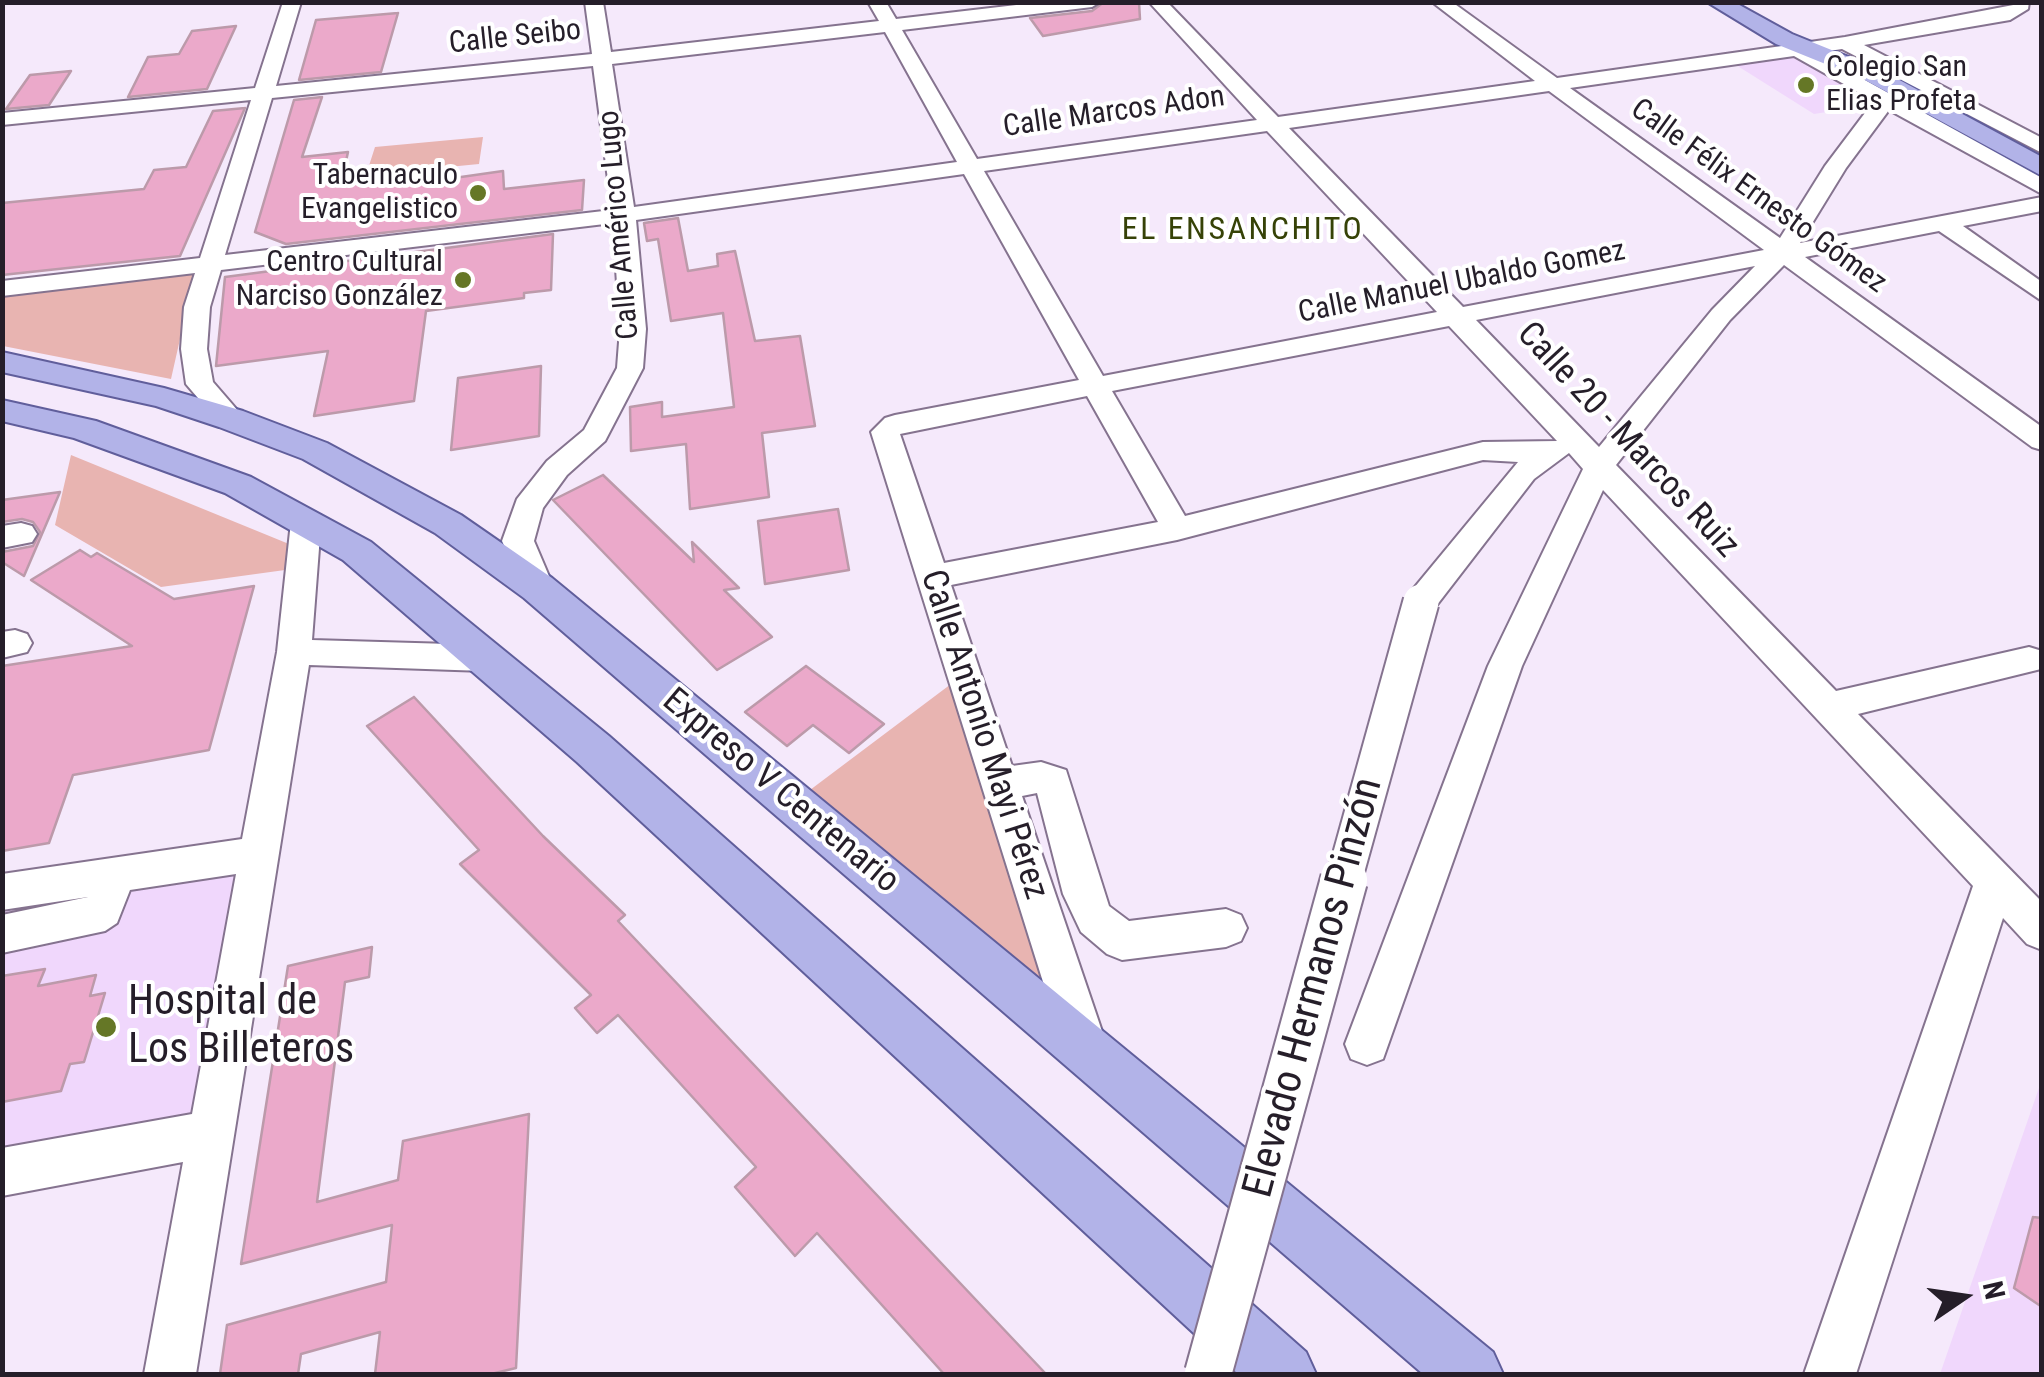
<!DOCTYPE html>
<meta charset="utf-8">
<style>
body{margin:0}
#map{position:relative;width:2044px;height:1377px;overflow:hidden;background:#f5e9fb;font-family:"Roboto Condensed",sans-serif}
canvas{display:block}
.frame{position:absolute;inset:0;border:5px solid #251e29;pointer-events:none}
.north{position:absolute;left:1914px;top:1247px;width:100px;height:100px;-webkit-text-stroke:8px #fff;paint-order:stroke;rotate:77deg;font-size:28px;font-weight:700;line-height:40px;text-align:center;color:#251e29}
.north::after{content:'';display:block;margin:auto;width:35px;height:45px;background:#251e29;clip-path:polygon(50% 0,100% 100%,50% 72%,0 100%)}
</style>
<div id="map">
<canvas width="2044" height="1377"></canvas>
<div class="frame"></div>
<div class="north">N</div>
</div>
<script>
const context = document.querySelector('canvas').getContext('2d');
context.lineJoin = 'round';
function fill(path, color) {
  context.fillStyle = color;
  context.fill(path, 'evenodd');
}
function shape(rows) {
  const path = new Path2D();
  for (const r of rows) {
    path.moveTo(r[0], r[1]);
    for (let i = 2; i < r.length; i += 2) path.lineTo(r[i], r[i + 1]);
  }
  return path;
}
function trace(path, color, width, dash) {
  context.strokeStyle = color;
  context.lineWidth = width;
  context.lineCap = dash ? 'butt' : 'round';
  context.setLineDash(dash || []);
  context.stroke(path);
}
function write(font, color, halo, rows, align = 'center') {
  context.font = font + ' "Roboto Condensed",sans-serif';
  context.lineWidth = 8;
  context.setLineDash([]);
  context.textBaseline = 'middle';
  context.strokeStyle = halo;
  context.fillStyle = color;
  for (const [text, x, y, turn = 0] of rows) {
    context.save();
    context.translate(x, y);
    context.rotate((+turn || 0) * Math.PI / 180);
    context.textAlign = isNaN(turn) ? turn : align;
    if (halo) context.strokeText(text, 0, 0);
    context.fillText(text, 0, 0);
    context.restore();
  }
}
const built = shape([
 [1797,57,1878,104,1814,114,1736,65],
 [244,872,184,1146,3,1179,2,907],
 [2041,1082,2041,1374,1940,1374]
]);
const green = shape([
 [483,137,479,164,366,175,375,147],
 [198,259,171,379,3,346,2,282],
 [71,455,289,544,285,570,161,587,55,525],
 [951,684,1056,1001,810,790]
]);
const building = shape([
 [1104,2,1139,2,1140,19,1043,36,1030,18,1092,11,1104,2],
 [398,13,381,72,299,80,316,20,398,13],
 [236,26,207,89,128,97,148,57,179,54,192,31,236,26],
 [71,71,49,105,6,109,30,75,71,71],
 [322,97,302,157,348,152,341,184,433,171,433,181,503,171,504,189,584,180,582,210,286,244,255,232,294,100,322,97],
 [245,108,180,256,2,275,2,203,144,189,154,170,186,167,213,111,245,108],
 [678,218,688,271,718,266,717,254,735,251,755,341,800,336,815,426,762,433,769,497,690,509,686,444,631,451,630,407,662,402,662,417,734,407,723,313,671,321,658,239,647,241,644,223,678,218],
 [553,234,551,290,524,293,524,298,426,311,414,401,314,416,328,351,216,366,225,277,553,234],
 [541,366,539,436,451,450,458,378,541,366],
 [603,475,694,562,692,542,739,588,724,590,772,637,717,670,553,500,603,475],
 [60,492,24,576,2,562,2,552,33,546,40,532,33,522,22,519,2,522,2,500,60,492],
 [838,509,849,570,765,584,758,521,838,509],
 [80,550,91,557,97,553,174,599,254,586,209,750,73,775,49,843,2,851,2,666,132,646,31,580,80,550],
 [806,666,884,724,849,753,813,725,787,746,745,712,806,666],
 [414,697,543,836,625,915,618,921,1046,1374,944,1374,817,1233,795,1256,735,1187,756,1167,618,1015,597,1033,575,1008,591,995,460,864,479,850,367,726,414,697],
 [372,947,369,977,345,982,317,1202,398,1180,403,1141,529,1114,516,1368,491,1374,375,1374,380,1332,301,1354,298,1374,220,1374,227,1325,386,1282,392,1225,241,1264,288,966,372,947],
 [45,969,38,986,96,975,90,996,105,993,84,1062,70,1064,61,1091,2,1102,2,976,45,969],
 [2033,1217,2042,1218,2042,1307,2014,1288,2033,1217]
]);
const minor = shape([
 [283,2,301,2,276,86,592,54,585,2,603,2,611,52,879,21,868,2,886,2,896,19,1042,2,1100,2,1092,7,902,30,977,159,1257,120,1149,2,1167,2,1278,117,1535,81,1432,2,1452,2,1557,78,1845,37,2029,2,2028,9,2010,20,1864,45,2042,138,2042,153,1842,49,1816,53,2042,178,2042,194,1889,110,1846,168,1800,243,2042,197,2042,211,1963,226,2042,282,2042,301,1939,231,1805,257,2042,427,2042,450,2032,447,1784,265,1730,320,1616,465,1836,691,2029,647,2042,651,2041,669,1858,714,2042,902,2042,950,2027,944,2003,918,1856,1374,1804,1374,1973,886,1603,490,1522,666,1383,1059,1367,1065,1351,1059,1345,1044,1488,666,1583,469,1569,453,1534,479,1433,610,1421,614,1409,610,1405,602,1409,594,1518,462,1483,460,1177,540,951,585,1012,766,1041,762,1066,770,1109,906,1129,921,1226,909,1241,915,1247,928,1241,941,1226,947,1122,960,1107,954,1081,932,1063,894,1037,793,1022,796,1108,1049,1102,1064,1086,1071,1070,1064,1064,1049,871,432,885,418,895,415,1079,380,964,174,636,220,646,329,643,368,605,441,567,475,543,508,534,541,554,588,549,596,538,600,527,596,502,541,517,499,547,461,584,430,617,368,620,329,613,223,221,270,210,307,207,349,213,382,245,419,231,428,221,425,186,384,181,349,184,307,195,273,2,296,2,281,200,258,251,100,2,125,2,113,255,88,283,2],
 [885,32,957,162,634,207,612,64,885,32],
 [1794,56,1874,101,1825,166,1780,238,1570,88,1794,56],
 [593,66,612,210,225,255,272,98,593,66],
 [1549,91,1764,250,1463,307,1289,128,1549,91],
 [1267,131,1437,312,1103,376,984,171,1267,131],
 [1755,266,1712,310,1599,447,1476,320,1755,266],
 [1449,326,1557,441,1483,442,1185,516,1112,391,1449,326],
 [1087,396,1158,522,944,563,900,434,1087,396],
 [306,511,317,515,321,522,312,640,484,645,496,649,501,658,496,667,484,671,309,665,196,1374,144,1374,183,1162,2,1196,2,1148,192,1114,236,874,130,890,117,923,105,931,2,953,2,915,88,897,2,910,2,874,242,839,277,652,291,522,295,515,306,511],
 [21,523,32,526,37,534,32,542,2,548,2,526,21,523],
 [15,630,27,634,32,643,27,652,2,658,2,632,15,630]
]);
const major = shape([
 [1707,2,1734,2,1792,34,1881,70,2042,157,2042,176,1865,80,1776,44,1707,2],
 [2,352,164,388,243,411,327,443,461,515,552,578,1493,1352,1503,1374,1423,1374,524,598,435,533,303,459,219,427,156,406,2,372,2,352],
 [2,400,96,421,251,477,371,542,609,736,1306,1352,1316,1374,1238,1374,577,762,343,560,225,493,74,438,2,421,2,400]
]);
const minorBridgeFar1 = shape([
 [1343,883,1421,602]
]);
const minorBridge = shape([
 [1208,1374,1344,880]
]);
const markers = [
 [1806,85,10,"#657726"],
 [478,193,10,"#657726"],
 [463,280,10,"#657726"],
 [106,1027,12,"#657726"]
];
const farStreetnames = [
 ["Calle Seibo",515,38,-6],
 ["Calle Marcos Adon",1114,113,-8],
 ["Calle Félix Ernesto Gómez",1758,197,36],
 ["Calle Américo Lugo",620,225,-95],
 ["Calle Manuel Ubaldo Gomez",1462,283,-11]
];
const farPoinames = [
 ["Colegio San",1826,68,"left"],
 ["Elias Profeta",1826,102,"left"],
 ["Tabernaculo",458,176],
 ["Evangelistico",458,210],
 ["Centro Cultural",443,263],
 ["Narciso González",443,297]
];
const farNeighbourhoodnames = [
 ["EL ENSANCHITO",1243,231]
];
const streetNames = [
 ["Calle 20 - Marcos Ruiz",1627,441,47],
 ["Calle Antonio Mayi Pérez",983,735,72],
 ["Expreso V Centenario",780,792,40]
];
const nearStreetnames = [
 ["Elevado Hermanos Pinzón",1315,988,-75]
];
const nearPoinames = [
 ["Hospital de",128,1003],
 ["Los Billeteros",128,1051]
];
fill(built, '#f0d7fc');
fill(green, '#e8b4b1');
fill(building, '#eba9ca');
trace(building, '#bc9aaa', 2.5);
trace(minor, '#85738f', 4);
trace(major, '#605e9b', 4);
fill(minor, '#fff');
fill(major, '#b2b3e8');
trace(minorBridgeFar1, '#85738f', 39, []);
trace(minorBridge, '#85738f', 50, []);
trace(minorBridgeFar1, '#fff', 35);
trace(minorBridge, '#fff', 46);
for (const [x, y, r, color] of markers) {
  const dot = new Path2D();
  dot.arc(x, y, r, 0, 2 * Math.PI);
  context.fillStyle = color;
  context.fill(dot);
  trace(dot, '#fff', 4);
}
write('30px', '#251e29', '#fff', farStreetnames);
write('30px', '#251e29', '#fff', farPoinames, 'right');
context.letterSpacing = '2.5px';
write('32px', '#364207', '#fff', farNeighbourhoodnames);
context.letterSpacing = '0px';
write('35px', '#251e29', '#fff', streetNames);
write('42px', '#251e29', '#fff', nearStreetnames);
write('42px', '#251e29', '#fff', nearPoinames, 'left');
</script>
